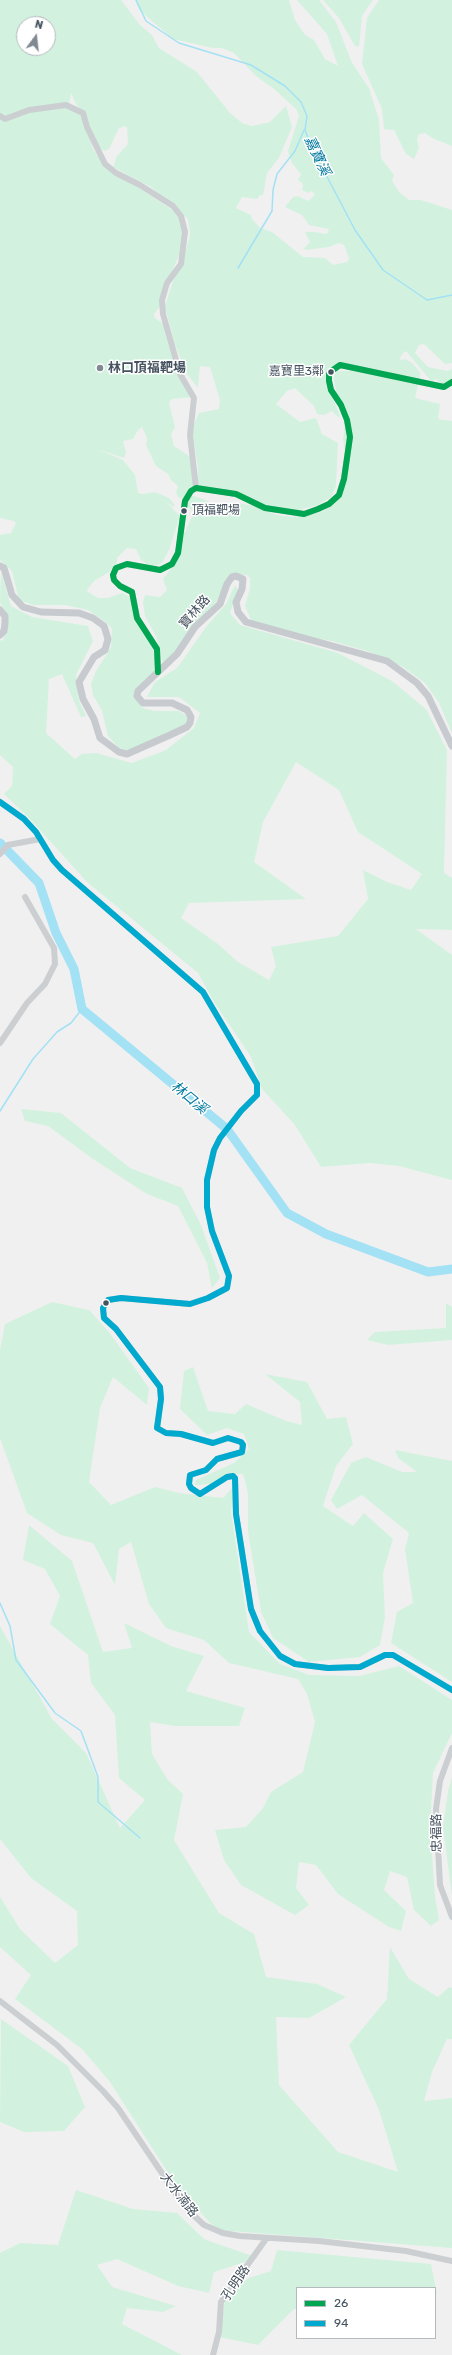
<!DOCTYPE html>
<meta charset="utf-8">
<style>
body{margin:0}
#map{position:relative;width:452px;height:2355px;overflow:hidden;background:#f1f0f0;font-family:Rubik,sans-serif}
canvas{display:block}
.legend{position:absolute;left:296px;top:2287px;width:140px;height:52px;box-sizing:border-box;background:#fff;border:1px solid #b5babf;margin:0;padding:5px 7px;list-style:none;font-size:12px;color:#45525f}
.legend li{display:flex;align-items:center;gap:8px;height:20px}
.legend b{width:20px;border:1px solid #b5babf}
.north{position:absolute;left:16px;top:16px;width:40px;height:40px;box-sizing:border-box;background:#fff;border:1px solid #b5babf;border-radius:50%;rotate:15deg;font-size:11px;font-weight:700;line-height:16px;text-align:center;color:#45525f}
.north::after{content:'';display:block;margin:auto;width:14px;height:18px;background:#818992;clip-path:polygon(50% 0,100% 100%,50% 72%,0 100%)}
</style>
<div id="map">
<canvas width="452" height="2355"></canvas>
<ul class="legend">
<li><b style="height:5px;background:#00a651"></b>26</li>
<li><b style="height:5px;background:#00a9ce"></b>94</li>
</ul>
<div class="north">N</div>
</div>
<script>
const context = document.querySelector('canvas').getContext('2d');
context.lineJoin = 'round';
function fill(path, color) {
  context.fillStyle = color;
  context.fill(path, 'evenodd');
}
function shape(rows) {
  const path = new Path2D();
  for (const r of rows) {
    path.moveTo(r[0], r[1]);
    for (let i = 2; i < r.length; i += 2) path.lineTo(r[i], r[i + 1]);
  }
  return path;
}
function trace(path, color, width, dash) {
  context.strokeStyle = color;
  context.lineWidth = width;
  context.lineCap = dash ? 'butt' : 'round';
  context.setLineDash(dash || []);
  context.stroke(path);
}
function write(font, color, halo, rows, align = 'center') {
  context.font = font + ' Rubik,"Noto Sans TC",sans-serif';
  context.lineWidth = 3;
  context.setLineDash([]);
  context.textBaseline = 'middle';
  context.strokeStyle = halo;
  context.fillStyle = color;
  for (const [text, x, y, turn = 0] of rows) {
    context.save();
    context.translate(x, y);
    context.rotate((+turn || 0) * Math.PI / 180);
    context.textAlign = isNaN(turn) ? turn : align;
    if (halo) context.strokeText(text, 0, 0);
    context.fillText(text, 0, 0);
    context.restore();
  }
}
const green = shape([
 [0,0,121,0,140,25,152,35,159,48,197,72,230,113,242,123,252,126,270,122,286,106,292,127,279,158,267,173,263,195,260,195,257,199,242,197,236,208,251,215,252,219,260,228,272,232,303,257,325,258,333,265,347,262,349,258,344,245,339,243,329,247,305,250,304,248,310,242,305,232,315,232,327,234,329,229,309,225,302,215,285,207,293,197,298,196,308,201,315,195,312,191,308,193,302,190,303,184,298,180,301,174,292,163,288,151,299,116,296,109,273,88,257,77,234,53,222,48,213,48,173,39,139,10,135,0,289,0,295,20,305,35,314,40,325,59,338,66,327,34,297,0,319,0,336,22,352,63,369,88,379,120,381,158,394,175,392,181,399,192,409,200,421,200,452,210,452,363,445,364,424,344,419,345,415,353,428,367,448,371,452,369,452,382,443,385,436,379,431,381,406,351,403,353,399,360,405,359,411,362,420,372,420,379,339,364,330,368,326,377,326,384,340,415,339,418,332,411,324,415,317,414,314,406,295,388,287,391,276,404,300,422,316,418,322,434,338,443,336,486,331,497,318,505,299,510,277,509,201,487,197,482,198,468,192,429,199,413,219,409,220,400,210,367,200,366,198,388,187,374,175,345,165,307,174,277,184,257,190,235,188,219,151,187,113,167,117,156,128,144,127,128,125,126,119,128,109,149,104,151,96,145,86,117,76,104,71,93,69,106,83,117,93,149,103,164,180,215,184,243,172,272,162,304,154,314,155,318,165,325,169,345,183,370,192,397,172,399,169,403,175,427,171,434,174,446,192,458,195,486,184,499,178,497,176,493,178,486,171,480,168,474,156,466,146,445,147,438,142,427,138,430,133,439,123,441,126,452,124,458,97,449,123,460,135,475,138,493,143,494,155,492,169,498,175,505,173,507,166,502,180,516,169,550,162,563,155,566,147,564,141,560,136,549,127,548,117,558,117,563,109,572,94,581,87,590,88,592,98,598,108,598,122,593,132,598,145,636,152,645,157,666,155,675,141,689,139,703,143,708,155,711,179,711,188,717,187,725,131,751,119,748,108,736,102,711,93,695,91,684,96,671,111,647,112,629,107,623,88,610,65,605,33,605,19,600,12,571,0,560,0,535,11,533,16,523,14,521,0,518],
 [24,24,48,24,48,48,24,48],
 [323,0,373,0,362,16,359,47,355,46,339,18],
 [379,0,452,0,452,146,432,138,425,133,419,134,417,139,419,148,414,159,406,154,394,130,384,129,382,109,362,64,367,18],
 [337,371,354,371,417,383,418,385,415,398,440,404,438,419,452,421,452,733,439,703,425,683,403,667,370,652,332,641,291,634,251,620,245,606,250,588,250,578,247,575,236,574,171,665,167,667,163,665,157,638,145,616,143,602,145,595,160,597,167,590,163,579,173,566,183,532,185,532,194,512,187,506,190,495,203,499,232,514,240,509,238,503,254,506,277,515,293,517,324,511,333,504,343,476,345,452,343,440,346,417,342,417,334,381,334,374],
 [1,572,11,606,32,617,88,626,93,641,76,675,79,701,86,716,81,717,62,674,49,679,46,733,75,759,82,754,96,753,132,763,166,750,194,728,200,713,179,697,147,697,155,682,177,668,206,627,226,604,235,585,238,590,230,613,240,625,338,653,392,681,426,709,447,750,444,873,452,878,452,930,416,929,452,955,452,1180,399,1166,370,1163,321,1167,295,1125,262,1089,251,1057,214,1002,198,973,87,882,32,821,4,794,12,786,13,767,0,755,0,640,3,641,6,631,6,612,0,603],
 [296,762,339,790,358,832,422,874,411,890,387,882,363,870,368,899,338,936,271,947,276,966,269,980,238,962,218,944,181,918,189,903,306,899,254,862,263,822],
 [21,1109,61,1113,130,1168,182,1188,201,1225,220,1278,212,1288,207,1263,178,1206,147,1194,93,1159,48,1126,25,1121],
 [52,1302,89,1310,109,1332,149,1388,147,1405,113,1377,100,1408,89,1482,111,1505,155,1487,179,1493,223,1498,233,1487,231,1512,249,1632,280,1664,309,1675,359,1676,399,1666,452,1700,452,1733,433,1773,430,1828,435,1896,439,1920,431,1926,414,1910,407,1877,390,1871,384,1890,406,1911,401,1931,389,1927,338,1894,316,1865,299,1862,296,1888,309,1905,295,1915,241,1885,224,1860,215,1830,246,1827,263,1808,271,1792,303,1772,315,1722,307,1694,298,1679,229,1663,204,1640,166,1628,149,1604,131,1542,119,1549,115,1585,93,1543,61,1535,27,1513,0,1438,0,1350,5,1324],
 [446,1303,452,1307,452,1340,388,1345,367,1340,375,1332,446,1328],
 [193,1367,208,1411,235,1414,246,1404,286,1421,302,1425,300,1402,265,1374,307,1382,327,1419,346,1417,353,1444,336,1466,323,1506,353,1526,364,1513,393,1539,383,1573,385,1617,380,1645,360,1657,309,1662,273,1638,261,1612,248,1531,248,1493,243,1474,227,1475,211,1484,195,1485,196,1480,234,1463,249,1449,244,1434,227,1428,207,1435,180,1409,184,1371],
 [395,1450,452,1461,452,1682,391,1643,397,1612,413,1603,405,1549,409,1533,362,1495,337,1509,331,1500,351,1463,366,1457,402,1472,417,1472,398,1458],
 [29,1525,72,1561,103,1652,132,1648,124,1623,171,1646,204,1656,186,1691,245,1708,239,1726,175,1726,150,1722,152,1754,168,1780,183,1794,174,1840,219,1913,254,1934,266,1977,317,1984,346,1997,309,2018,276,2017,279,2085,338,2152,398,2172,379,2110,349,2045,387,1999,390,1947,409,1979,438,1997,449,1987,452,1988,452,2039,447,2039,432,2072,424,2101,452,2098,452,2248,217,2230,179,2190,110,2082,82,2049,15,1999,31,1975,0,1947,0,1897,20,1929,55,1963,78,1945,77,1911,31,1878,0,1839,0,1626,52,1719,86,1753,120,1828,145,1800,119,1778,115,1715,91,1683,88,1655,50,1624,60,1596,45,1569,23,1560],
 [452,1777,452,1896,443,1827,448,1791],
 [1,2019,68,2066,85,2107,64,2131,24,2132,0,2122],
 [76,2190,133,2209,177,2213,204,2239,258,2258,214,2272,209,2293,178,2286,117,2259,97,2265,112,2287,176,2306,163,2312,127,2308,122,2324,182,2355,0,2355,0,2253,20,2243,58,2245],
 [277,2250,431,2264,437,2294,435,2297,435,2288,297,2288,297,2309,294,2309,258,2345,219,2337,226,2293,249,2278,271,2271]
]);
const stream = shape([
 [136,0,146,21,179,43,251,65,285,86,301,102,307,116,305,130,313,150,355,230,383,270,427,300,452,295],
 [238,268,272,211,273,190,277,174,295,151,304,130],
 [0,1111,33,1059,57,1032,71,1023,82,1009],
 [0,1603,10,1626,16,1660,55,1713,81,1731,98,1777,98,1802,140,1838]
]);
const river = shape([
 [0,843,39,883,56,933,74,969,82,1009,227,1129,287,1213,326,1234,428,1272,452,1269]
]);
const minor = shape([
 [0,116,5,119,29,110,66,105,83,113,87,127,105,164,116,173,140,185,173,206,181,216,185,232,181,264,167,283,162,300,163,314,180,374,194,398,190,435,196,488],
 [158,672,157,649,137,618,132,592,120,586,114,580,113,575,116,568,127,564,160,570,172,564,178,553,185,501,191,491,196,488,236,494,265,508,304,514,318,509,329,504,339,495,344,479,350,437,347,420,341,405,331,390,329,381,329,374,333,370,340,365,444,387,452,382],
 [0,802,24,819,36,832,53,860,62,870,203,992,257,1084,257,1095,241,1111,220,1138,214,1150,207,1180,207,1207,212,1231,229,1276,227,1288,208,1298,190,1304,121,1298,108,1300,103,1308,104,1318,116,1329,160,1387,161,1399,157,1428,166,1433,181,1434,213,1443,228,1438,241,1442,243,1445,242,1452,217,1459,206,1470,190,1475,189,1484,191,1488,200,1494,227,1477,233,1476,235,1478,236,1514,251,1609,260,1631,280,1656,295,1664,328,1668,360,1667,385,1655,393,1655,452,1690],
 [0,854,8,845,40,839],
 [0,1043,27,1003,45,984,55,964,54,948,25,897],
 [452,1748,440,1781,436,1809,440,1885,452,1917],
 [0,2001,57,2045,103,2091,118,2108,178,2197,188,2210,204,2225,223,2233,240,2236,319,2241,406,2251,452,2261],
 [213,2355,219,2332,221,2302,266,2239]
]);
const major = shape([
 [0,566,4,568,12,595,23,607,41,612,79,613,93,618,104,626,108,639,105,650,94,657,79,682,83,699,94,719,100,738,119,752,127,754,170,735,187,727,190,723,191,717,187,710,172,703,143,703,137,696,138,691,177,654,195,627,220,604,227,584,232,577,236,576,243,579,242,589,236,602,238,612,246,622,387,661,417,683,428,696,452,746],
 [0,610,5,616,5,623,4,631,0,635]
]);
const bus1 = shape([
 [158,672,157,649,137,618,132,592,120,586,114,580,113,575,116,568,127,564,160,570,172,564,178,553,185,501,191,491,196,488,236,494,265,508,304,514,318,509,329,504,339,495,344,479,350,437,347,420,341,405,331,390,329,381,329,374,333,370,340,365,444,387,452,382]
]);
const bus2 = shape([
 [0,802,24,819,36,832,53,860,62,870,203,992,257,1084,257,1095,241,1111,220,1138,214,1150,207,1180,207,1207,212,1231,229,1276,227,1288,208,1298,190,1304,121,1298,108,1300,103,1308,104,1318,116,1329,160,1387,161,1399,157,1428,166,1433,181,1434,213,1443,228,1438,241,1442,243,1445,242,1452,217,1459,206,1470,190,1475,189,1484,191,1488,200,1494,227,1477,233,1476,235,1478,236,1514,251,1609,260,1631,280,1656,295,1664,328,1668,360,1667,385,1655,393,1655,452,1690]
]);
const markers = [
 [100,368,4,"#818992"],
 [331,372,3.5,"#45525f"],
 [184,511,3.5,"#45525f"],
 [106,1303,3.5,"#45525f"]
];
const busNames = [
 ["嘉寶里3鄰",324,372],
 ["頂福靶場",192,511,"left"]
];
const poiNames = [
 ["林口頂福靶場",108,368]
];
const streetNames = [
 ["寶林路",195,612,-49],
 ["忠福路",437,1833,-91],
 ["大水湳路",179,2195,52],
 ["孔明路",236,2283,-56]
];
const waterNames = [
 ["嘉寶溪",317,156,65],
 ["林口溪",189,1098,40]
];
fill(green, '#d2f2df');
trace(stream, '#a3e1f4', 1.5);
trace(river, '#a3e1f4', 9);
trace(minor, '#cccfd1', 6);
trace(major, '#c7cbcf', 7);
trace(bus1, '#00a651', 6);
trace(bus2, '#00a9ce', 6);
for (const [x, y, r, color] of markers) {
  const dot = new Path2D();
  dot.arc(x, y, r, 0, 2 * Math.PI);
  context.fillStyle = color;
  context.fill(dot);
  trace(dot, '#fff', 1.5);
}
write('12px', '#45525f', '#fff', busNames, 'right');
write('bold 13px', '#45525f', '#fff', poiNames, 'left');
write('13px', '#45525f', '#fff', streetNames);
write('italic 14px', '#037a9f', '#fff', waterNames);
</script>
